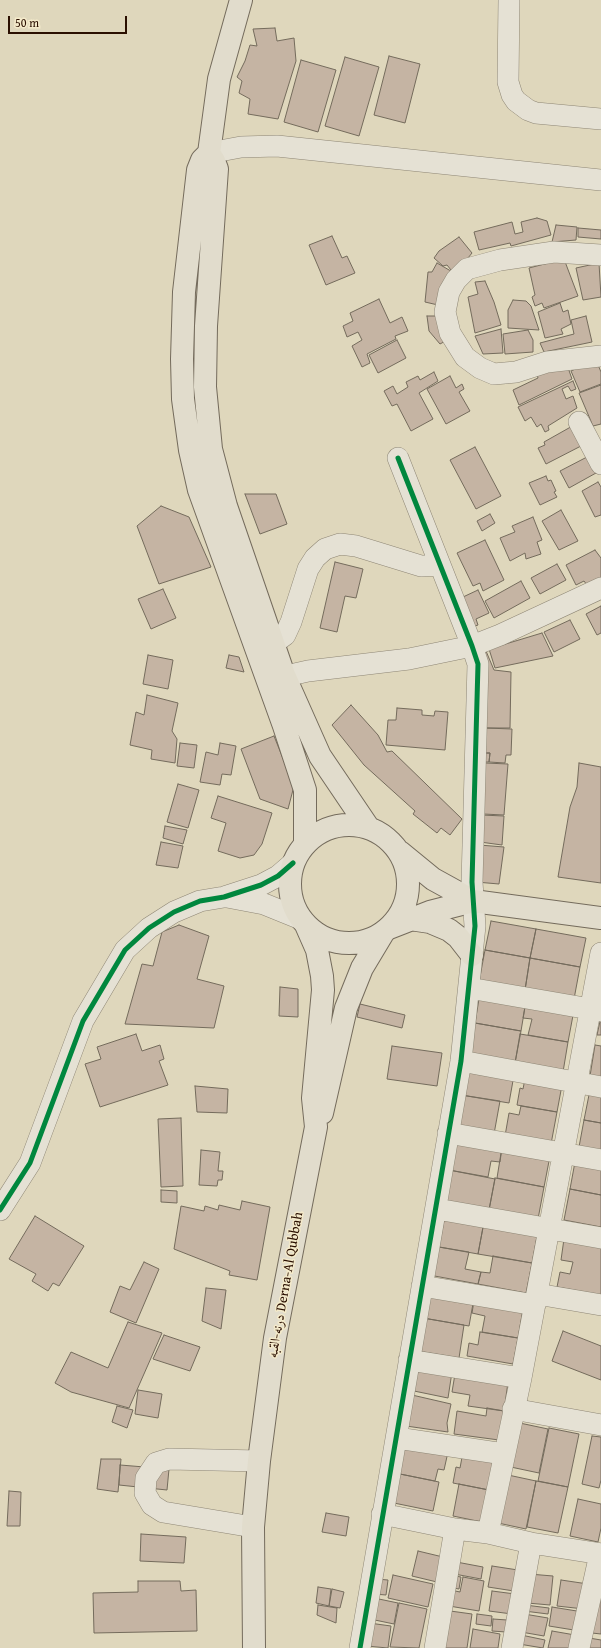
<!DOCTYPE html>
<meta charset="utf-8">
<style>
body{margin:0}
#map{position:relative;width:601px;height:1648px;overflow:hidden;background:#dfd7bc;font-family:"Gentium Book Plus",serif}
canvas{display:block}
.scale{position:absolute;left:8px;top:16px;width:119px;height:18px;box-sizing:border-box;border:2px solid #2a0f00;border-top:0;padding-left:5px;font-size:12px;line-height:14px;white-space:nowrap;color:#2a0f00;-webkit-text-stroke:3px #f4eaca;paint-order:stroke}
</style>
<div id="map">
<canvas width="601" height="1648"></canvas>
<div class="scale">50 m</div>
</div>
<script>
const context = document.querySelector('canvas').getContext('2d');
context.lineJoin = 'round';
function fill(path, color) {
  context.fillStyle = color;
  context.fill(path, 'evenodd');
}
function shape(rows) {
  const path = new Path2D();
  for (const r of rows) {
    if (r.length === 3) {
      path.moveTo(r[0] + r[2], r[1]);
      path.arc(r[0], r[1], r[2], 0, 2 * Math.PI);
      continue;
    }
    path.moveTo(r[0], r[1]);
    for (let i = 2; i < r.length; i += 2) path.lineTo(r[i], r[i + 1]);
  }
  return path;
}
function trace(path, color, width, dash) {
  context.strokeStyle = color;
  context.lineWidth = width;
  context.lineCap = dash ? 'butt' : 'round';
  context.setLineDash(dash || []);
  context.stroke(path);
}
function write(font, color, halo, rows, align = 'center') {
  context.font = font + ' "Gentium Book Plus",Amiri,serif';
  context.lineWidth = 3;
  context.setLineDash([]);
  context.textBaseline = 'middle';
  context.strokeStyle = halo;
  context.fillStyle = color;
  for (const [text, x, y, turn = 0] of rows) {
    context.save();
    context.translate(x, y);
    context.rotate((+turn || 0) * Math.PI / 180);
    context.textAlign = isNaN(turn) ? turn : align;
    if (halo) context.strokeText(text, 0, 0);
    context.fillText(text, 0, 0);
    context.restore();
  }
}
const building = shape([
 [275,28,277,41,294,38,296,61,278,119,248,114,250,99,239,93,242,81,237,77,245,61,250,45,257,46,253,29,275,28],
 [389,56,420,64,405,123,374,115,389,56],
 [345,57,379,67,359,136,325,126,345,57],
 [301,60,336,70,318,132,284,122,301,60],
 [537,218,547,221,551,235,511,246,510,243,479,250,474,232,512,222,515,234,523,232,521,222,537,218],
 [556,225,577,227,576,240,552,242,556,225],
 [578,228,601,230,601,239,578,237,578,228],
 [332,236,342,258,347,256,355,273,326,285,309,245,332,236],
 [459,237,472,253,459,269,451,270,447,265,443,266,434,258,439,251,459,237],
 [564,259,578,296,544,308,542,303,535,306,532,297,535,295,529,268,564,259],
 [437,263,456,274,438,305,425,302,428,272,432,272,437,263],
 [599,263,601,297,583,300,576,268,599,263],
 [485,281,494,302,501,325,475,333,468,297,478,294,475,282,485,281],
 [379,299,390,323,402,317,408,331,395,336,396,339,367,354,370,363,362,367,352,346,362,340,358,332,347,337,343,326,353,321,350,313,379,299],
 [513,300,526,301,531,306,539,330,508,328,508,310,513,300],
 [560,303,563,312,568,310,571,324,561,329,563,334,545,338,538,312,560,303],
 [427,316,444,316,451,338,440,344,429,331,427,316],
 [586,316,592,342,544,352,540,343,574,334,571,320,586,316],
 [501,329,503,353,483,354,475,336,501,329],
 [528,330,533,340,533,352,505,354,503,334,528,330],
 [397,340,406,358,378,373,369,355,397,340],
 [596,360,601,372,601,384,580,392,571,371,596,360],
 [566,362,572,379,519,405,513,390,538,378,536,371,566,362],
 [434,372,438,381,419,393,433,419,411,431,397,404,392,406,384,391,393,386,397,394,408,387,406,382,418,376,420,380,434,372],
 [450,376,456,388,462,384,464,389,459,392,470,411,446,424,427,389,450,376],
 [573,381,576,389,571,391,568,386,562,389,566,399,573,396,577,408,548,426,549,430,545,432,541,424,537,427,531,417,525,421,518,407,573,381],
 [601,385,601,424,593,426,579,393,601,385],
 [576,424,581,446,546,464,538,448,545,445,544,442,576,424],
 [475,447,501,496,476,509,450,460,475,447],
 [587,457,596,473,569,488,560,471,587,457],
 [546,476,548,481,551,480,556,491,554,492,557,497,540,505,529,483,546,476],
 [598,482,601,487,601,515,595,517,582,491,598,482],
 [245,494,276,494,287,524,260,534,245,494],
 [161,506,189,517,211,567,159,584,137,526,161,506],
 [561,510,578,541,559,550,542,521,561,510],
 [490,514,495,523,482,531,477,521,490,514],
 [533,517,542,540,537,542,541,554,526,559,525,553,510,561,500,538,515,532,512,526,533,517],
 [485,540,504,580,483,591,480,583,473,586,457,553,485,540],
 [595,550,601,558,601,578,587,585,584,581,576,585,566,565,595,550],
 [335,562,363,569,356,598,345,596,337,632,320,628,335,562],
 [557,564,566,580,540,594,531,578,557,564],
 [521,581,530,598,494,618,485,601,521,581],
 [163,589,176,618,151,629,138,599,163,589],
 [478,590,489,613,476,619,478,625,470,628,463,597,478,590],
 [601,606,601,633,597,635,586,614,601,606],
 [570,620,580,639,554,652,544,632,570,620],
 [542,633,553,656,495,668,489,649,542,633],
 [486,651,494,670,511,672,510,728,478,728,482,652,486,651],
 [148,655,173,660,168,689,143,684,148,655],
 [229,655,239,657,244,672,226,668,229,655],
 [147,695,178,703,172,731,177,739,175,763,151,759,152,750,130,745,136,712,144,715,147,695],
 [351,705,378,735,387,752,392,751,462,819,450,835,441,828,437,833,413,814,415,811,364,765,332,725,351,705],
 [397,708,422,710,422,715,434,716,435,711,448,712,445,750,386,745,388,720,396,720,397,708],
 [486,728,512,729,511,755,506,755,505,763,489,762,490,753,484,753,486,728],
 [274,736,294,786,288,809,260,799,241,749,274,736],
 [180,743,197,745,194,768,177,766,180,743],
 [220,743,236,746,231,775,222,774,220,785,200,782,206,752,218,755,220,743],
 [484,753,490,753,489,762,477,762,484,753],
 [485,763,508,764,504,815,483,814,485,763],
 [579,763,601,767,601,883,558,877,570,807,577,787,579,763],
 [178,784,199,790,188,828,167,822,178,784],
 [218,796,272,813,262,844,254,855,240,858,218,851,226,823,211,818,218,796],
 [481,815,504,816,502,845,480,842,481,815],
 [165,826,187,830,183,844,163,838,165,826],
 [161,842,183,846,178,868,156,865,161,842],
 [479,845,504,847,499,884,476,882,479,845],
 [491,921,536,929,530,958,485,950,491,921],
 [179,925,209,936,197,979,224,986,214,1028,125,1024,142,964,153,966,162,932,179,925],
 [536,929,586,938,580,967,530,958,536,929],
 [485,950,530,958,525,990,479,982,485,950],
 [530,958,580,967,574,999,525,990,530,958],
 [280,987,298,989,298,1017,279,1016,280,987],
 [480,993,526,1001,521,1031,475,1023,480,993],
 [526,1001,574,1010,568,1042,528,1035,532,1019,523,1018,526,1001],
 [360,1004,405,1015,402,1028,357,1017,360,1004],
 [601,1017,601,1035,597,1035,601,1017],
 [475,1023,521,1031,515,1063,469,1055,475,1023],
 [136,1034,142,1051,160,1045,164,1059,159,1061,168,1085,100,1107,85,1064,101,1059,97,1047,136,1034],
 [520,1034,568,1042,563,1072,515,1063,520,1034],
 [595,1045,601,1046,601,1078,590,1076,595,1045],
 [392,1046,442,1053,437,1086,387,1079,392,1046],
 [466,1066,514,1075,509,1103,461,1095,466,1066],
 [525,1079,562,1085,557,1112,517,1105,520,1088,523,1089,525,1079],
 [195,1086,228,1089,227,1113,197,1112,195,1086],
 [590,1090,601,1092,601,1123,584,1120,590,1090],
 [461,1095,500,1101,494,1134,455,1127,461,1095],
 [521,1106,557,1112,551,1144,505,1136,509,1113,519,1115,521,1106],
 [181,1118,183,1186,161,1187,158,1119,181,1118],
 [584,1120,601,1123,601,1151,579,1147,584,1120],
 [455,1139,502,1147,500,1162,491,1161,488,1177,449,1170,455,1139],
 [502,1147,550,1156,544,1187,497,1178,502,1147],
 [201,1150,220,1152,218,1171,223,1171,222,1180,218,1180,217,1186,199,1185,201,1150],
 [575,1162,601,1166,601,1195,570,1189,575,1162],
 [449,1170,495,1179,489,1210,443,1202,449,1170],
 [495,1178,544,1187,538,1219,489,1210,495,1178],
 [570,1189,601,1195,601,1227,564,1220,570,1189],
 [161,1190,177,1191,177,1203,161,1202,161,1190],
 [242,1201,270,1207,257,1280,229,1275,230,1271,174,1249,181,1206,204,1211,205,1206,218,1210,219,1205,240,1210,242,1201],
 [445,1215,484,1222,478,1254,439,1247,445,1215],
 [35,1216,84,1246,59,1286,53,1283,48,1291,32,1281,36,1274,9,1259,35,1216],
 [484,1222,538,1231,532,1263,478,1254,484,1222],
 [564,1239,601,1246,601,1295,557,1287,560,1272,570,1274,573,1262,561,1260,564,1239],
 [439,1247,469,1252,465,1269,481,1272,478,1284,429,1275,439,1247],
 [493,1256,532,1263,526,1293,478,1284,481,1272,490,1273,493,1256],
 [144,1262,159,1269,136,1323,110,1312,120,1286,130,1290,144,1262],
 [206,1288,226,1290,221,1329,202,1321,206,1288],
 [428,1291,474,1298,469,1326,423,1318,428,1291],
 [474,1301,523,1309,518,1338,482,1332,485,1316,472,1313,474,1301],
 [423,1318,464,1325,459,1358,417,1351,423,1318],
 [128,1322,162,1333,129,1408,71,1392,55,1383,71,1352,108,1368,128,1322],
 [563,1331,601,1346,601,1380,552,1361,563,1331],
 [480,1332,518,1338,513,1364,467,1356,469,1343,478,1345,480,1332],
 [164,1335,200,1347,190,1371,153,1359,164,1335],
 [413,1366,452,1372,448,1398,414,1391,413,1366],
 [455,1374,508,1382,504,1411,468,1406,470,1395,452,1392,455,1374],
 [138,1390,162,1394,158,1418,135,1414,138,1390],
 [412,1395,451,1404,447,1423,448,1432,406,1426,412,1395],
 [117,1406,133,1410,127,1428,112,1422,117,1406],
 [487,1408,504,1411,499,1440,454,1434,457,1411,486,1416,487,1408],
 [515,1422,548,1429,539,1473,506,1466,515,1422],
 [549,1428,579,1434,568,1487,538,1481,549,1428],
 [592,1436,601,1437,601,1480,599,1488,582,1484,592,1436],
 [401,1442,448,1452,444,1470,438,1469,435,1481,395,1473,401,1442],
 [463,1452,496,1458,489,1490,453,1483,456,1467,460,1468,463,1452],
 [101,1459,121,1459,118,1492,97,1489,101,1459],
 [120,1465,169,1469,167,1490,119,1485,120,1465],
 [395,1473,439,1482,433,1511,389,1502,395,1473],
 [508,1475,536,1481,526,1529,498,1523,508,1475],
 [536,1481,568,1487,558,1533,527,1527,536,1481],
 [459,1484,489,1490,482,1522,453,1516,459,1484],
 [9,1491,21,1492,20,1526,7,1526,9,1491],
 [578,1499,601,1504,601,1528,598,1542,570,1536,578,1499],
 [326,1513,349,1517,346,1536,322,1532,326,1513],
 [141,1534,186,1537,184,1563,140,1561,141,1534],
 [418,1551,443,1557,437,1582,412,1576,418,1551],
 [451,1561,483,1567,481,1579,449,1573,451,1561],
 [492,1566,518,1570,514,1591,488,1587,492,1566],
 [529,1574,553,1576,550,1605,527,1603,529,1574],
 [393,1575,433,1584,428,1607,388,1598,393,1575],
 [449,1575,461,1577,459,1589,447,1587,449,1575],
 [463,1577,484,1581,479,1611,443,1605,446,1589,460,1592,463,1577],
 [376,1579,388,1580,386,1595,374,1594,376,1579],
 [561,1580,588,1584,584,1609,557,1606,561,1580],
 [138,1581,180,1581,181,1591,196,1590,197,1631,94,1633,93,1593,138,1592,138,1581],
 [601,1586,601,1634,592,1633,601,1586],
 [318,1587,331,1589,329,1606,316,1603,318,1587],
 [332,1589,344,1592,340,1608,329,1606,332,1589],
 [492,1591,515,1594,512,1614,489,1611,492,1591],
 [374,1598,398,1603,394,1624,370,1619,374,1598],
 [399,1603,427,1609,419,1648,390,1647,399,1603],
 [318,1605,337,1608,336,1623,317,1615,318,1605],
 [525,1605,549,1608,548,1614,524,1611,525,1605],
 [552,1607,583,1612,580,1631,549,1626,552,1607],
 [443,1610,472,1614,467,1648,437,1648,443,1610],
 [477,1614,492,1616,491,1626,476,1624,477,1614],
 [524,1614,548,1618,544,1636,521,1632,524,1614],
 [493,1619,507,1620,506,1632,492,1631,493,1619],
 [369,1623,391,1626,388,1648,366,1646,369,1623],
 [473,1629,500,1634,498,1648,470,1648,473,1629],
 [552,1631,575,1635,573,1648,548,1648,552,1631],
 [521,1635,545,1640,543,1648,519,1644,521,1635],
 [589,1638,601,1640,601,1648,587,1648,589,1638]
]);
const minor = shape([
 [509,0,508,82,512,95,516,101,528,110,536,113,601,119],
 [209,153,241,147,277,146,601,180],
 [601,255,554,252,500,260,467,269,456,280,449,292,445,312,450,333,465,357,480,368,494,374,516,372,547,362,601,356],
 [579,422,601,464],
 [274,643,285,635,291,622,308,569,315,558,325,549,340,544,356,546,421,566,440,565],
 [268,680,308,671,409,659,472,646,500,635,601,588],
 [227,897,264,904,301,919],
 [469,988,601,1011],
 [461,1061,601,1087],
 [448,1133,601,1160],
 [437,1209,601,1238],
 [0,1210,30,1163,83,1021,125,950,149,928,174,912,200,901,224,897,261,885,278,876,293,863],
 [422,1286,535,1305],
 [537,1294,601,1305],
 [409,1360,521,1378],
 [513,1409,601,1425],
 [397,1438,504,1454],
 [382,1514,455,1529,488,1533,531,1543,601,1554],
 [253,1527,163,1512,152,1505,145,1493,146,1478,156,1463,169,1459,259,1461],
 [488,1533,521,1378,601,953],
 [360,1648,461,1061,475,926,472,882,478,664,472,646,398,458],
 [435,1648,455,1529],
 [512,1648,531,1543],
 [579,1648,600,1554]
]);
const major = shape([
 [241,0,219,79,209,153,202,160,198,170,184,292,182,359,183,399,190,450,199,490,284,726,305,790,305,844],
 [209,153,214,161,217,169,206,326,205,387,211,449,226,506,284,675,320,756,368,827],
 [349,884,59],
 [400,852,433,879,473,901,601,918],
 [410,919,430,922,449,930,458,937,472,955],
 [389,928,430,912,473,901],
 [322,1113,346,1008,362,968,383,933],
 [254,1648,253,1527,259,1461,275,1338,316,1127,313,1098,323,990,322,976,317,950,306,925]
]);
const cycleway = shape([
 [0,1210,30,1163,83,1021,125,950,149,928,174,912,200,901,224,897,261,885,278,876,293,863],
 [360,1648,461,1061,475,926,472,882,478,664,472,646,398,458]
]);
const streetNames = [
 ["درنه-القبه Derna-Al Qubbah",286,1285,-80]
];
fill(building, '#c5b4a3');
trace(building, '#746b5c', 1);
trace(minor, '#8e8675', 22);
trace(major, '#746b5c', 24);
trace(minor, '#e5e1d4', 21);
trace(major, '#e1dccc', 22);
trace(cycleway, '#00873e', 5);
write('14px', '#2a0f00', '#f4eaca', streetNames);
</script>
